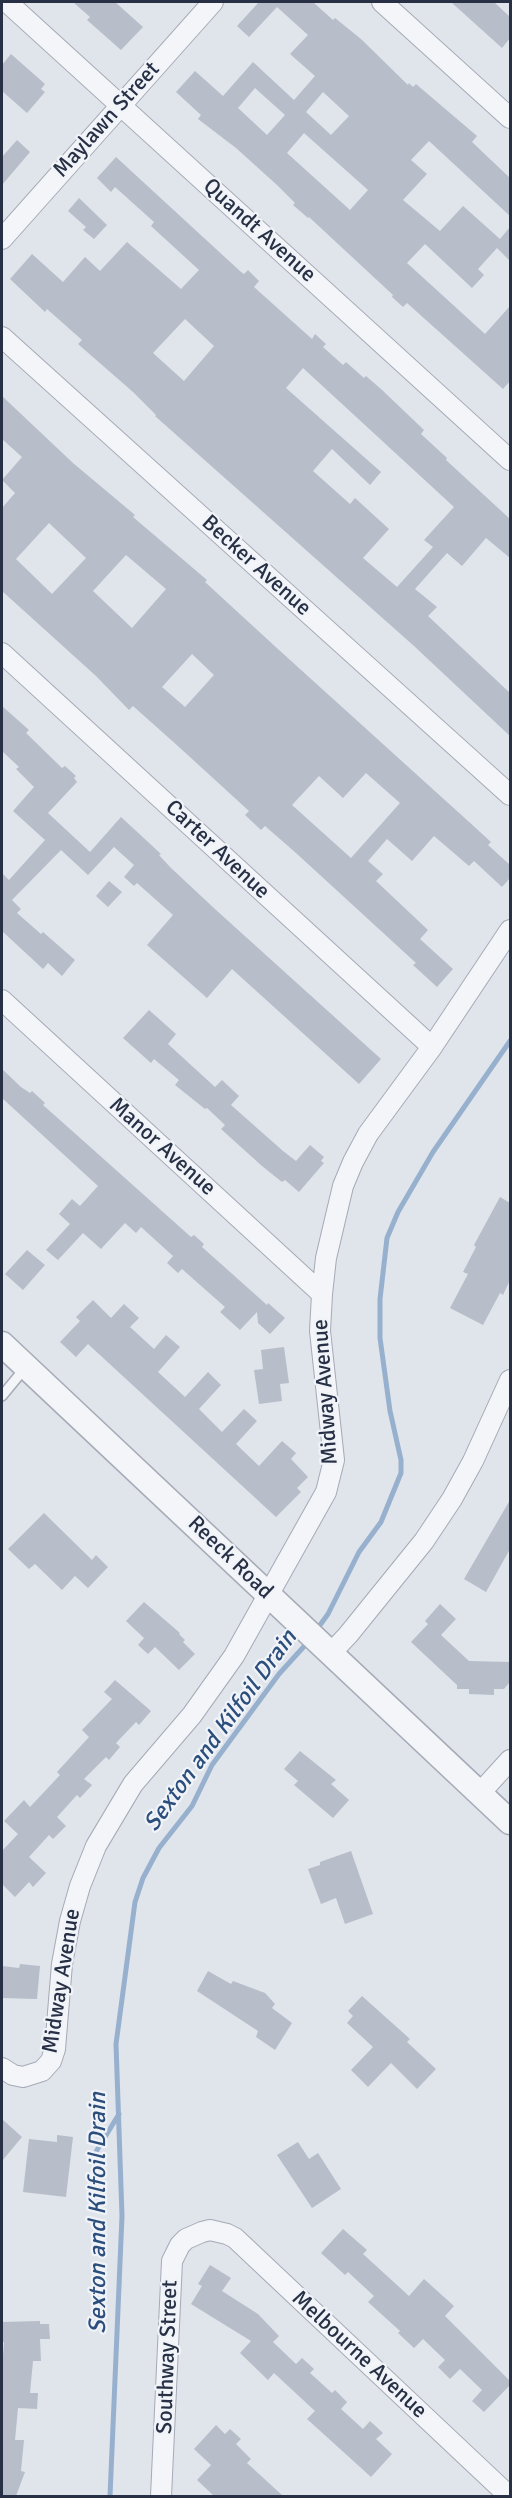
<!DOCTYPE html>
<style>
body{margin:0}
#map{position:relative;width:512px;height:2498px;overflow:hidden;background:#e0e4eb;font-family:Signika,sans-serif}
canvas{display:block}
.frame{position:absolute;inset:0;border:3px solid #273044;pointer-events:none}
</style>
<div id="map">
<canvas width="512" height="2498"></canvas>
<div class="frame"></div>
</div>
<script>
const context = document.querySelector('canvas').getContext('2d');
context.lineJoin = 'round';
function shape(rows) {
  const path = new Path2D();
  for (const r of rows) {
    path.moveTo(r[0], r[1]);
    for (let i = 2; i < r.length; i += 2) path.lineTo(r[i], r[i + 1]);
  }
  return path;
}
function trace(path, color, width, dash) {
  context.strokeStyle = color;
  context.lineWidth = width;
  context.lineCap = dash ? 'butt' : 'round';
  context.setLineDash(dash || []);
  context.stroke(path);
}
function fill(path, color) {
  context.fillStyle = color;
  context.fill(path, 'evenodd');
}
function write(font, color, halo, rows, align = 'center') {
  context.font = font + ' Signika,sans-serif';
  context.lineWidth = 4.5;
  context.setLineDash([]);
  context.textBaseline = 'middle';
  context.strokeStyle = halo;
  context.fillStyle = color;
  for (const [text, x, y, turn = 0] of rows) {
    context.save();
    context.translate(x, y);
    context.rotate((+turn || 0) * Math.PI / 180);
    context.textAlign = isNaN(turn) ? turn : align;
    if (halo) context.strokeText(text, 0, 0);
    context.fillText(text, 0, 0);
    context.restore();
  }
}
const stream = shape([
 [315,1632,328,1614,359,1552,381,1522,401,1473,401,1460,390,1411,380,1338,380,1299,387,1238,398,1212,433,1152,510,1041],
 [94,2155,119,2114],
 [110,2496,122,2216,116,2044,135,1902,143,1878,159,1848,192,1806,212,1765,279,1674,308,1642]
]);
const building = shape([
 [73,2,115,2,143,27,121,50,87,20,90,17],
 [259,2,313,2,333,20,335,18,361,39,408,85,409,83,413,87,416,84,477,136,472,142,510,178,510,216,429,141,411,160,427,174,403,200,440,231,463,206,500,239,510,227,510,261,497,248,478,269,484,275,472,288,425,244,407,263,485,334,510,306,510,381,503,389,407,303,403,307,392,297,393,295,309,217,308,218,293,205,295,203,277,185,236,148,198,119,201,115,176,92,195,71,223,96,253,62,294,100,315,76,290,54,308,35,277,7,249,37,237,26],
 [255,88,285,115,267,135,238,108],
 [323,92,349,116,331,135,306,112],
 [304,133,368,190,350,210,287,153],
 [451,2,494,2,510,17,510,38,502,48],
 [11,54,45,84,41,89,45,92,27,113,2,91,2,65],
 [17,140,30,152,2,185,2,157],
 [116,157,241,272,244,274,248,270,259,281,254,287,312,339,315,334,326,344,323,347,343,365,346,362,364,378,366,376,381,389,424,430,421,434,447,458,446,460,510,519,510,558,486,538,462,566,447,553,415,589,437,607,428,616,510,693,510,736,414,646,155,416,156,415,133,392,78,344,82,340,47,309,45,312,10,279,32,254,63,282,85,257,100,271,127,242,181,289,199,270,151,226,154,222,115,187,111,192,97,178],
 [185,319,214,346,184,381,153,353],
 [303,368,454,507,424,540,433,547,397,587,363,558,389,529,355,498,350,504,313,471,332,449,370,485,381,472,286,388],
 [79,198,107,225,94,239,83,230,86,227,68,211],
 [2,396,73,463,135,515,133,517,207,580,205,582,279,650,468,821,491,842,488,845,510,865,510,878,502,887,474,861,469,866,434,836,412,861,387,839,368,861,383,874,376,881,428,930,420,939,453,969,437,987,413,965,416,963,296,853,265,826,261,830,245,815,249,811,179,747,133,706,129,710,96,676,2,591,2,508,15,493,2,480,22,457,2,439],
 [49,523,86,558,52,594,16,559],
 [126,555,166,589,132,628,93,591],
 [192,654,214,675,185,707,162,687],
 [366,773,400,803,351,858,292,805,319,776,343,798],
 [2,706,29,730,26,733,62,768,65,766,76,776,74,778,77,782,48,813,90,852,121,817,161,854,159,855,170,867,216,910,381,1059,359,1084,232,969,207,998,147,945,173,915,137,883,134,886,124,877,134,865,114,847,88,875,61,850,12,900,21,909,17,913,41,934,43,932,75,960,62,976,48,963,43,969,2,931,2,873,9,880,45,840,13,811,34,787,16,769,19,767,2,751],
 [109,881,122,892,108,907,96,896],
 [149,1010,176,1034,168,1044,215,1087,222,1080,239,1096,231,1105,283,1151,296,1161,310,1145,324,1157,321,1161,324,1163,299,1192,285,1180,282,1182,262,1166,221,1129,225,1125,207,1108,205,1109,175,1085,179,1080,154,1059,151,1063,123,1038],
 [2,1069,21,1087,30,1093,32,1091,45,1103,43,1105,79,1137,191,1237,194,1235,204,1244,202,1247,267,1305,268,1303,285,1318,270,1334,258,1323,257,1312,240,1330,220,1312,225,1307,182,1269,178,1273,167,1263,173,1256,141,1227,136,1233,125,1223,101,1249,83,1233,58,1260,46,1250,70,1224,59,1214,72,1199,80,1206,98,1186,2,1098],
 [500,1197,510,1203,510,1280,503,1295,500,1293,483,1325,450,1308,468,1274,463,1272,476,1247,474,1245],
 [27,1250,45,1265,23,1290,5,1274],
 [93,1300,111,1318,124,1304,139,1318,130,1327,154,1349,166,1335,180,1347,158,1372,185,1397,208,1372,221,1385,199,1409,222,1432,244,1409,257,1421,236,1444,259,1466,282,1441,296,1453,291,1459,308,1477,297,1488,301,1492,276,1517,88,1344,76,1357,60,1342,80,1321,76,1317],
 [284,1347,289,1383,280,1384,282,1401,259,1404,254,1370,263,1369,261,1350],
 [510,1500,510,1549,486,1592,464,1579],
 [44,1513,92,1560,96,1555,108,1567,88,1588,75,1576,62,1590,35,1564,29,1569,8,1549],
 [144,1602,180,1633,179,1634,185,1640,183,1642,195,1654,179,1670,155,1647,148,1654,138,1645,144,1638,126,1621],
 [440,1604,456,1619,441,1635,469,1661,510,1662,510,1682,504,1689,494,1689,494,1695,469,1694,469,1689,457,1689,457,1685,411,1642,428,1624,425,1621],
 [115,1680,151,1711,139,1725,136,1722,116,1743,120,1747,109,1760,106,1757,84,1779,92,1785,80,1798,77,1795,57,1817,66,1826,53,1839,49,1835,29,1857,46,1873,33,1887,29,1882,15,1897,2,1884,2,1851,18,1834,4,1821,24,1800,30,1807,60,1775,57,1772,89,1737,82,1730,112,1699,104,1692],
 [300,1751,336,1780,331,1784,349,1800,333,1818,294,1785,298,1781,284,1769],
 [351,1851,373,1914,345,1924,336,1898,321,1904,308,1869,320,1865,320,1862],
 [20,1964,40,1966,37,1999,2,1998,2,1966,19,1968],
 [208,1971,231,1984,233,1981,265,1993,275,2004,272,2008,292,2023,275,2050,256,2037,258,2031,197,1991],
 [362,1996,410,2039,407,2042,436,2069,417,2089,391,2063,368,2087,351,2070,373,2047,347,2023,353,2016,348,2011],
 [2,2119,22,2137,2,2161],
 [57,2135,73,2137,66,2197,23,2192,29,2139,57,2142],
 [298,2142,309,2159,318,2153,341,2189,312,2208,277,2155],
 [343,2229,367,2250,363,2254,409,2296,424,2279,454,2306,445,2316,510,2381,510,2385,484,2412,472,2401,482,2390,460,2369,450,2379,438,2367,445,2360,423,2339,414,2348,398,2333,400,2331,368,2302,374,2296,348,2272,345,2275,321,2253],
 [210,2265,231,2278,222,2291,258,2314,279,2336,273,2342,296,2364,302,2358,314,2369,310,2373,332,2393,335,2390,347,2402,341,2409,363,2429,370,2421,383,2433,376,2439,392,2454,371,2477,307,2419,315,2411,274,2373,268,2380,240,2353,251,2341,191,2304,202,2286,198,2284],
 [40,2321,40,2324,49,2324,50,2339,40,2339,41,2361,33,2361,30,2393,38,2393,37,2409,18,2408,15,2440,24,2440,21,2471,25,2472,16,2496,2,2496,2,2370,4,2342,2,2342,2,2322],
 [216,2425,225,2434,230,2429,241,2439,236,2444,251,2459,247,2463,283,2496,214,2496,197,2480,211,2465,194,2449]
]);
const service = shape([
 [2,1396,25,1368]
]);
const minor = shape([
 [7,2,510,460],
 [382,2,510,118],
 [2,239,213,2],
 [2,337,510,795],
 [2,653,432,1047],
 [2,1000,322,1294],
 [331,1653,348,1635,424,1541,452,1499,473,1461,510,1380],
 [480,1793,510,1760],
 [2,2068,13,2075,23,2077,42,2071,51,2061,55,2049,62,1964,70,1921,80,1886,96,1846,133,1784,192,1715,234,1656,326,1492,334,1460,320,1331,322,1294,326,1258,343,1186,353,1162,368,1134,432,1047,510,930],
 [161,2496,172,2261,180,2245,186,2239,202,2232,210,2230,227,2234,235,2238,509,2496]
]);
const tertiary = shape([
 [2,1344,510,1822]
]);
const streetNames = [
 ["Maylawn Street",107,120,-48],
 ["Quandt Avenue",259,231,42],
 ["Becker Avenue",256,566,42],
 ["Carter Avenue",217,850,43],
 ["Manor Avenue",162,1147,42],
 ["Midway Avenue",326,1392,-94],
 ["Reeck Road",230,1558,44],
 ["Midway Avenue",62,1981,-81],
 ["Melbourne Avenue",359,2355,43],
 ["Southway Street",168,2357,-88]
];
const waterNames = [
 ["Sexton and Kilfoil Drain",221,1731,-54],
 ["Sexton and Kilfoil Drain",99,2213,-90]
];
trace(stream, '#97b0ce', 5);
fill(building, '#b7bdc9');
trace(service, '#a5aab6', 12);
trace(minor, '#a5aab6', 22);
trace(tertiary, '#a5aab6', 27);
trace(service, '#f3f5f8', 9);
trace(minor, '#f3f5f8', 20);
trace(tertiary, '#f3f5f8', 24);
write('22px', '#273044', '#f0f3f8', streetNames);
write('italic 24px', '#2c4e7c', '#f0f3f8', waterNames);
</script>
